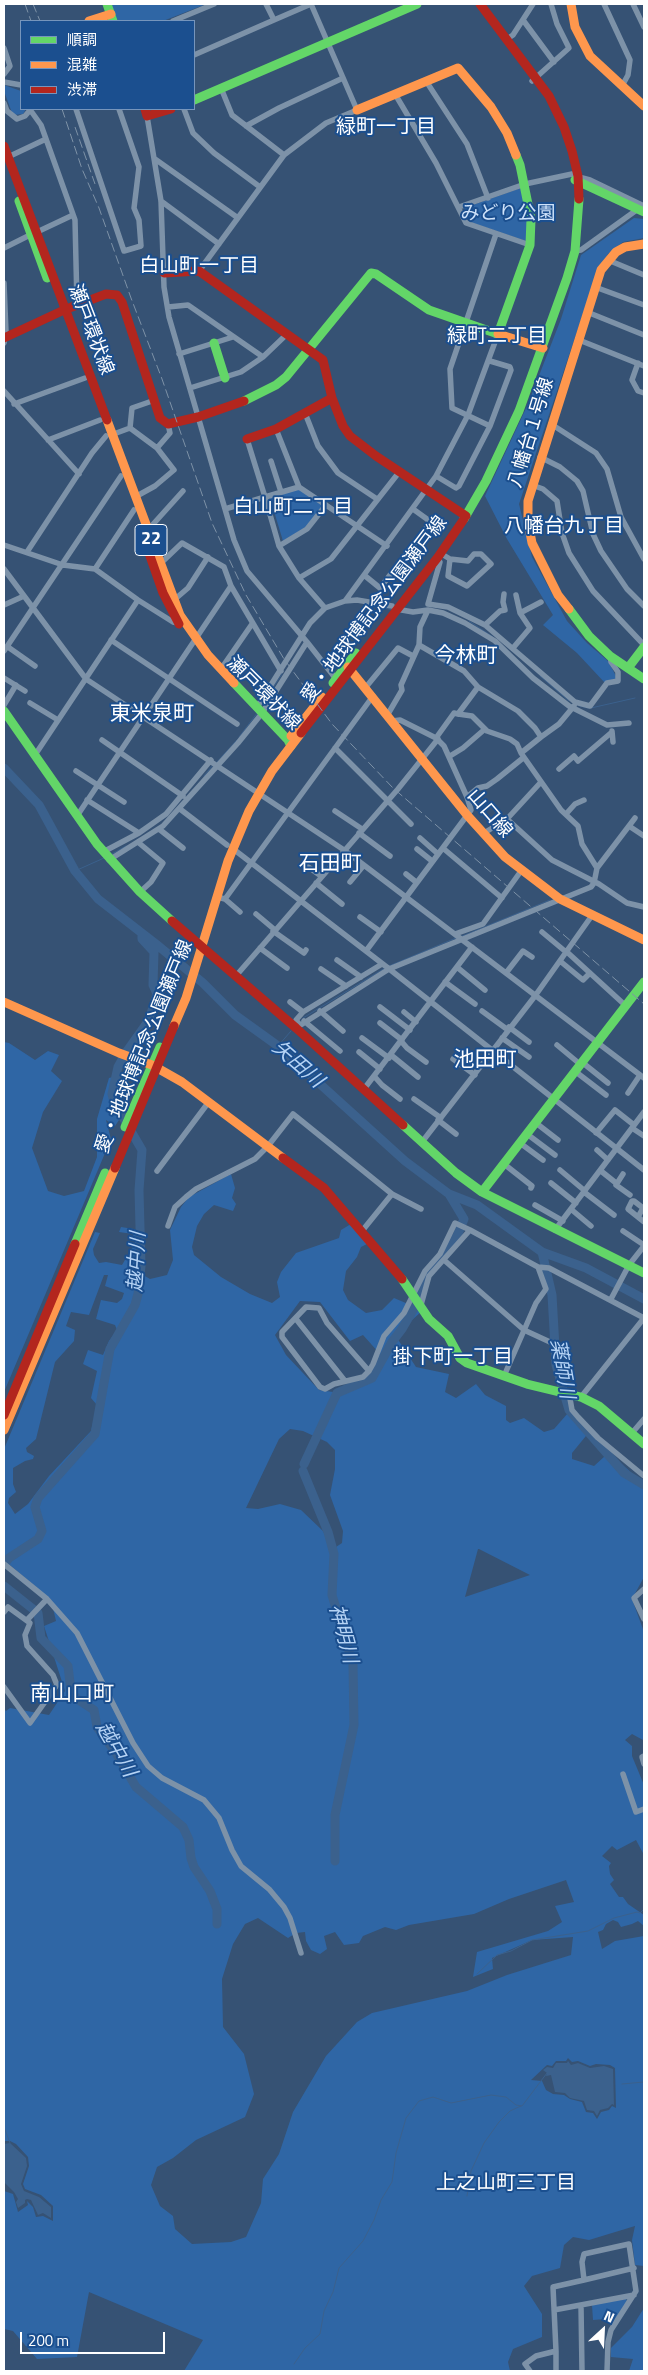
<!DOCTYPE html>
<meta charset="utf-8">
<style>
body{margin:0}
#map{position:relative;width:648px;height:2375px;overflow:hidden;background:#365274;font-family:"Titillium Web","Noto Sans JP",sans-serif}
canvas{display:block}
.frame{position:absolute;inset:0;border:5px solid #fff;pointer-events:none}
.legend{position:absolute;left:20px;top:20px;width:175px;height:90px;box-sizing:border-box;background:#1b4f8f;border:1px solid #7695bc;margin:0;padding:6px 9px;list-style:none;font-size:15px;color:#fff}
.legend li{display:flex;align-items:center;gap:10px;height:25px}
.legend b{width:25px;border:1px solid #7695bc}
.north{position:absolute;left:578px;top:2305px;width:50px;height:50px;-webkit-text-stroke:4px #1b4f8f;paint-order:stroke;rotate:25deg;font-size:14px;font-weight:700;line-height:20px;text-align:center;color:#fff}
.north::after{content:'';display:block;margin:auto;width:18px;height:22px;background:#fff;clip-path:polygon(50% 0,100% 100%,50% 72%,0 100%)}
.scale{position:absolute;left:20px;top:2332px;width:145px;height:22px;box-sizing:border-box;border:2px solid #fff;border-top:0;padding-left:6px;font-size:15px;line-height:18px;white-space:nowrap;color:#fff;-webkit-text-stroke:4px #1b4f8f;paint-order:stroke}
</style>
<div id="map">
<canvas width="648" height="2375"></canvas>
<div class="frame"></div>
<ul class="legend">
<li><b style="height:6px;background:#63d668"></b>順調</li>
<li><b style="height:6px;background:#ff974d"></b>混雑</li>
<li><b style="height:6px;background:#b3261e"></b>渋滞</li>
</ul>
<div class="north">N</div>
<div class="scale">200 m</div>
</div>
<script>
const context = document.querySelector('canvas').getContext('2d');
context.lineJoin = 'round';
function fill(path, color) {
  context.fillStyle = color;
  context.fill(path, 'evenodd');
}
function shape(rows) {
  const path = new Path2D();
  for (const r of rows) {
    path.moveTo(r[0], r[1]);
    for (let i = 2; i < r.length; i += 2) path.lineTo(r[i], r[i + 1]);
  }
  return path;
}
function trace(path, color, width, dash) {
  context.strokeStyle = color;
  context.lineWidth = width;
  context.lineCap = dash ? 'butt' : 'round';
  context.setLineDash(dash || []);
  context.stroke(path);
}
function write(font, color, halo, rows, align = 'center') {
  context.font = font + ' "Titillium Web","Noto Sans JP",sans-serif';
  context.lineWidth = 4;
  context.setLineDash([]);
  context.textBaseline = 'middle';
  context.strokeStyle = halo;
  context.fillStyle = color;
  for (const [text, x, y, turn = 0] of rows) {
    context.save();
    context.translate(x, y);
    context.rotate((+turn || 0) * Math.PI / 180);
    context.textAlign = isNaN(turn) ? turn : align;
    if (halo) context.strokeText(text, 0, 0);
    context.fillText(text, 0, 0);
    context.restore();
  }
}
const green = shape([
 [111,4,203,4,204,5,163,21,118,21],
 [4,85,21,91,21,109,26,109,23,114,14,115,12,113,4,91],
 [521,188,528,219,526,241,470,222,464,208],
 [634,218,644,219,644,238,623,242,608,254,598,269,519,504,532,557,567,621,587,643,608,661,617,678,605,683,577,653,543,625,553,615,507,539,485,496,528,404,561,319,581,255],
 [301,488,324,504,306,527,283,541,270,498],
 [4,1042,9,1043,35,1060,48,1051,59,1055,51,1071,62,1081,43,1112,32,1148,48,1191,64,1196,84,1191,97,1157,97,1119,109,1078,113,1077,110,1094,119,1120,115,1126,106,1120,111,1139,4,1392],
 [231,1174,235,1188,232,1198,236,1204,233,1211,214,1205,204,1214,197,1226,192,1247,194,1255,221,1277,250,1294,272,1303,280,1297,277,1282,281,1272,296,1253,339,1238,341,1230,351,1224,367,1244,361,1247,357,1257,346,1271,343,1290,348,1300,366,1313,382,1310,394,1298,420,1309,421,1312,395,1335,416,1367,449,1374,445,1392,456,1398,476,1384,485,1395,506,1406,506,1420,510,1423,524,1418,544,1432,554,1429,568,1413,590,1431,572,1453,572,1459,594,1466,605,1456,616,1459,644,1484,644,1577,632,1599,644,1632,644,1739,643,1740,632,1734,625,1740,632,1746,632,1756,644,1785,644,1855,636,1840,617,1850,612,1846,602,1856,611,1863,609,1866,610,1874,614,1880,610,1884,619,1897,623,1897,628,1904,644,1915,644,1926,638,1921,632,1924,621,1927,618,1922,613,1920,606,1924,603,1930,598,1932,602,1949,615,1941,644,1936,644,2266,635,2265,632,2240,635,2226,589,2240,573,2237,564,2245,560,2268,532,2276,524,2286,542,2314,542,2337,513,2349,508,2362,510,2371,184,2371,203,2340,89,2292,77,2357,37,2359,13,2331,4,2329,4,2191,13,2194,18,2212,28,2205,27,2201,33,2207,36,2217,43,2216,53,2221,53,2206,41,2195,25,2189,23,2184,29,2166,28,2157,16,2144,10,2141,4,2141,4,1709,6,1711,10,1708,49,1715,65,1691,44,1626,56,1621,52,1604,36,1587,4,1560,4,1449,95,1232,100,1233,93,1249,94,1255,99,1263,106,1262,122,1265,135,1243,133,1234,119,1232,121,1227,134,1229,138,1231,138,1272,150,1279,167,1275,173,1260,170,1230,181,1207,189,1197],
 [104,1275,108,1275,105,1286,124,1293,122,1299,117,1303,101,1300,96,1319,115,1325,117,1330,109,1341,103,1355,88,1350,83,1364,97,1371,91,1398,97,1405,91,1431,49,1476,28,1504,15,1514,8,1503,9,1498,16,1492,13,1484,13,1468,25,1461,33,1459,34,1456,27,1452,26,1448,36,1439,55,1362,74,1341,75,1330,66,1326,71,1312,89,1315],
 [300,1301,320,1302,350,1341,363,1335,380,1354,365,1378,333,1392,319,1390,286,1355,275,1335],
 [290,1429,303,1431,327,1442,335,1450,335,1469,330,1495,343,1531,342,1543,333,1549,323,1531,301,1510,280,1504,258,1509,246,1508,279,1439],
 [478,1549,479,1549,530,1575,465,1597],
 [566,1880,574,1902,555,1906,562,1922,548,1931,477,1952,473,1977,493,1969,492,1958,532,1940,573,1937,571,1955,507,1975,467,1991,372,2013,357,2022,326,2056,293,2112,279,2154,263,2179,261,2203,246,2237,231,2242,192,2244,175,2229,173,2216,160,2206,151,2185,157,2167,173,2158,196,2140,245,2117,254,2094,244,2054,223,2027,222,1979,233,1944,245,1924,258,1918,288,1938,296,1933,305,1932,306,1941,311,1950,320,1954,327,1949,324,1936,335,1932,344,1945,359,1943,363,1936,385,1927,396,1930,409,1925,474,1914,509,1899],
 [568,2058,572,2062,578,2061,590,2066,596,2064,610,2065,615,2068,616,2108,612,2106,609,2110,601,2112,597,2119,593,2113,586,2112,582,2102,570,2099,564,2095,553,2094,546,2090,542,2081,531,2080,547,2065,552,2066,556,2061,566,2061],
 [625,2297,627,2301,613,2323,605,2319,593,2320,592,2305],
 [644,2308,644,2370,629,2371,633,2359,611,2357,611,2348,632,2327]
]);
const water = shape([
 [568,2061,571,2065,578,2063,590,2068,604,2066,613,2069,614,2105,612,2104,608,2108,600,2110,597,2116,594,2111,587,2110,584,2101,570,2098,565,2093,555,2092,551,2075,546,2076,547,2073,543,2070,547,2067,553,2068,556,2063,567,2063],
 [10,2143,26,2158,27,2166,21,2184,24,2191,39,2197,51,2207,51,2218,43,2213,38,2215,31,2200,27,2199,25,2200,25,2203,18,2208,16,2202,18,2199,14,2192,4,2182,4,2144]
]);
const stream = shape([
 [377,606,393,610],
 [469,621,493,637],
 [540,676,569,701],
 [261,706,282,674],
 [580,706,588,708],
 [591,708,635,698],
 [239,737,258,712],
 [216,763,237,740],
 [204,776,213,765],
 [112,854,126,846],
 [75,871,104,858],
 [460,937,550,900],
 [389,966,456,938],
 [303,1018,385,968],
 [278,1046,291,1031],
 [303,1471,304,1464],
 [477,1974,497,1955,511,1951,532,1940,588,1931,614,1918,637,1912,640,1913,644,1909],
 [622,2084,644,2082],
 [4,2127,10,2143],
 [467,2196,471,2171,484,2143,499,2122,510,2111,521,2106],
 [294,2364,305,2348,320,2334,324,2311,333,2292,339,2268,363,2241,374,2220,381,2200,392,2182,396,2153,406,2118,419,2101,433,2097,451,2103,491,2095,506,2097,516,2105,522,2106,547,2073]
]);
const river = shape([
 [4,768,39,805,75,871,98,899,156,944,203,983,235,1015,278,1046,405,1161,449,1194,477,1205,542,1252,586,1268,644,1299],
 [542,1252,552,1295,556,1365,569,1410,624,1473,644,1485],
 [304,1464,337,1393,372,1378,392,1342,402,1329,416,1305,427,1274,457,1236,464,1219,449,1194],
 [303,1471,328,1532,334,1554,332,1595,353,1664,354,1725,335,1815,335,1861],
 [4,1565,9,1558,38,1539,42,1531,35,1507,38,1498,95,1434,110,1349,135,1305,138,1294,141,1266,139,1190,142,1150,114,1102,112,1094,118,1067,127,1051,149,1020,157,994,153,985,154,952,142,939,142,936],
 [4,1586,38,1613,41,1638,68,1666,71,1691,77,1699,94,1710,97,1727,116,1753,136,1787,183,1827,189,1840,191,1858,194,1867,210,1891,217,1909,217,1924]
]);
const street = shape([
 [266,4,274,20,311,4],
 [604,4,630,60,628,75,622,86],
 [633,4,644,27],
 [523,20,554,62],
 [173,21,214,4],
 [507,39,513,35,533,4],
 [4,48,10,66,4,74],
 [194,55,274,20],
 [426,81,467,144,488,198],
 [532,81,569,48,557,24,551,4],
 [4,82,21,85],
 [221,88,232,115,284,155],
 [395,94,436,163,466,223,530,245],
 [4,103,7,111,17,119,25,116,31,109],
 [76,109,124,251,141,246,139,220,134,208,139,167,119,109],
 [184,109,193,133,214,153,260,187],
 [31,111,41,125,75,220,77,305],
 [147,116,161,201,164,287,169,317,225,509,265,497,279,546,299,578],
 [246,126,279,108,343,78],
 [8,157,46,139],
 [155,159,238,218],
 [575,176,590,180,644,206],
 [161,201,219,244],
 [459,207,525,184,572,174],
 [37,232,73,215],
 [4,248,30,235],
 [575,251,581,250,638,209],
 [608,260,644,275],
 [199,271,284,155,326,123,357,110,311,4],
 [4,283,6,332,4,343],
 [595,287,644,305],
 [168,307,188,305,263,357],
 [587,312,644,335],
 [579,340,644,366],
 [179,354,233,337],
 [638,363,632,380,638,391,644,393],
 [190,388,241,372,263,357,287,334],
 [4,391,79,474],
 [155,400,132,408,130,428,157,448,170,433,168,424],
 [14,404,85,378],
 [305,413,318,446,338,473,377,499],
 [551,424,596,453,607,469,621,517,644,559],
 [490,426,452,408,450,369,496,234],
 [276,429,299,487,387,546],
 [111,435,130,428],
 [247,439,265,497,299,487],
 [48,440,100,420],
 [540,457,560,467,577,481,583,491,593,534,601,551,627,589,644,606],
 [271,461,281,492],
 [400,471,331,559,299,578,325,608,345,601,436,476,468,415,498,334],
 [436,476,456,488,459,486,490,426,511,370,510,367,490,361],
 [532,485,543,489,557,501,562,533,569,553,593,591,644,645],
 [135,497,155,486,174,470,157,448],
 [225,509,234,540,247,571,307,642,262,713],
 [147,531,183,491],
 [4,545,63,565,95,569,138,600,173,622,178,623],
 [279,546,307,529,326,505],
 [27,552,92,453,106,436],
 [440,553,450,559,468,561,474,554,481,554,491,564,467,586,448,576,450,559],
 [436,558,440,562,428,604,448,607,485,625,575,702,590,706,607,683,618,681,618,672,611,662,610,656],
 [4,569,86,679,344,850,644,1078],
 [95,569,134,510],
 [364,575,380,588,431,522,413,509],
 [231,586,281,671],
 [174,600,188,588,208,557],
 [345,601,357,600,392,606],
 [4,605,24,596],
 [396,609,413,612,428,610,443,613,465,623,495,641,533,678,569,706,607,725,629,723],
 [520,613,541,602],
 [485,625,500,611,505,610,503,602,504,594],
 [111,640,237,724],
 [307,642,336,679],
 [419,645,464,671,478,687,518,711,535,728,541,737,521,753,561,810,578,826,582,844,597,868],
 [8,647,35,666],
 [513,648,530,628,520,613,516,595],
 [4,651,121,476],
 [221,669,252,624],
 [4,678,25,691],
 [366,687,398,648,413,656],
 [30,703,58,720],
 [4,705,16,685],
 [257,707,310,623,325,608],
 [388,714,402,690,401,685,419,645,420,627,428,610],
 [458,714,478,687],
 [612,731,613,742],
 [541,737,559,724,574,706],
 [436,738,454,713,458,714,472,716,487,731,510,739,517,744,521,753],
 [102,740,183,796],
 [335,748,411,824],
 [35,755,138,600],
 [450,756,463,748,485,729],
 [559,769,574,756,578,761,612,732],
 [76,771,124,802],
 [467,797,478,788,487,786,497,779,523,758],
 [87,800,139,833],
 [180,809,227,845],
 [335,811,362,829],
 [566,814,575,804,584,800],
 [77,816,231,586,224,567,182,543,160,564],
 [507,819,552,860,599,884,627,903,644,907],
 [629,826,644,836],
 [159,829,183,848],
 [359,833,390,856],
 [484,833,507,819,541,782],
 [420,838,438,854],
 [139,843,163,863,151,882,140,892],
 [232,848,388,968,644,1170],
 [417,849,432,861],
 [444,849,502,898],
 [103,852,139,833,166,814,211,760],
 [109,860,163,826,238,743,259,717],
 [304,864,321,876],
 [406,874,416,882],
 [350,882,364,865],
 [316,883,342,904],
 [217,897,225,899,373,696],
 [225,899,240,912],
 [256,914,275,930],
 [360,917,381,932],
 [273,931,304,953,306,950],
 [542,932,566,952],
 [455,934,483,924,521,871],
 [260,948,287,968],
 [366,951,471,810,467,797,444,746,436,738,400,720,392,721],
 [567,952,626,1006],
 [337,960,361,977],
 [560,961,583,980,590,973],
 [457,967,485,990],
 [321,969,346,986],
 [506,973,523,951,532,957],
 [235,977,398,789,438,739],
 [445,982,475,1004],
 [290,1002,303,1012],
 [380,1007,410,1030],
 [320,1011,343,1031],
 [482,1011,508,1030],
 [404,1012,416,1022],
 [304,1021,340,1051],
 [380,1023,402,1040],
 [300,1025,296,1020,303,1012,382,964],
 [509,1027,529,1042],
 [296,1028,389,969,591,887,594,883,597,868,635,818],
 [362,1038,389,1058],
 [502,1038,529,1057],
 [401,1041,407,1048,426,1062],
 [557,1045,581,1065],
 [359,1052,380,1069],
 [391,1055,418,1077],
 [453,1059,475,1075],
 [583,1063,608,1083],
 [576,1072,606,1095],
 [374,1076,382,1085,400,1099],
 [364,1089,472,947],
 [628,1093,640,1075],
 [414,1099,441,1118],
 [438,1120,456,1134],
 [536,1123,558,1140],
 [632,1128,644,1136],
 [596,1133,615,1110,634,1125],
 [527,1134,555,1155],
 [422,1142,535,996,593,914],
 [520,1143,543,1160],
 [597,1150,608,1160],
 [504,1164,532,1186,531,1188],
 [560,1170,585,1191],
 [157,1171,208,1103],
 [601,1171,616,1183],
 [623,1174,616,1185,630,1195],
 [551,1183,576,1203],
 [584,1192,614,1215],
 [535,1205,563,1221],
 [572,1210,591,1226],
 [638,1217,643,1208,634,1201,632,1201,628,1209,638,1217,644,1222],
 [168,1226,175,1207,186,1197,196,1189,255,1159,268,1146,293,1114,392,1194,421,1209],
 [555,1230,644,1112],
 [362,1231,392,1194],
 [623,1231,644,1245],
 [444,1260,524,1330,550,1342],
 [538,1267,549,1268,644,1318],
 [611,1299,629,1265,644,1246],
 [421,1305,429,1276,470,1230,538,1267,546,1289,536,1303,504,1376],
 [296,1319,345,1381],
 [369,1371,327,1323,319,1308,306,1307,282,1332,282,1337,320,1387,325,1389,334,1384,363,1377,369,1371,373,1364,384,1336,404,1313,425,1271,440,1254,455,1223,470,1230],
 [569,1393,572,1410,578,1417,598,1438,644,1476],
 [581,1397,644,1318],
 [632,1433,644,1419],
 [4,1564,47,1599,77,1633,133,1743,148,1766,162,1778,204,1800,219,1818,232,1850,241,1866,269,1889,284,1907,290,1918,301,1953],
 [644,1589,634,1598,644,1619],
 [4,1612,8,1607,30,1623,25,1635,27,1646,53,1675,57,1685,30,1723,4,1687],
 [27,1620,47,1599],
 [644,1756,642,1757,644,1764],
 [623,1774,636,1812,644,1809],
 [584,2280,634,2268],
 [581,2306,582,2371],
 [554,2310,634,2295],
 [556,2351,556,2371],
 [530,2371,525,2364,536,2356,556,2351,553,2287,584,2280,582,2262,584,2254,629,2244,636,2291,611,2330,608,2342,607,2371]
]);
const fast = shape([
 [107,4,113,21],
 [194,100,417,4],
 [575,180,644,212],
 [19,201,47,278],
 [214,343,225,378],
 [244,401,276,385,286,377,371,273,376,274,429,310,498,334,530,245,531,219,520,165,516,155],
 [464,519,486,481,519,411,567,278,575,251,579,199],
 [569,609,589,636,610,656,644,679],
 [628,668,644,647],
 [234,683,288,740,291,746],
 [333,683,356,653],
 [4,711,97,844,140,892,172,921],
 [403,1125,456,1173,482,1192,644,1273],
 [125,1127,160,1047],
 [482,1192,644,982],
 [75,1244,105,1173],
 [402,1279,429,1319,448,1336,460,1358,467,1363,527,1384,581,1397,599,1406,644,1444]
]);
const slow = shape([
 [571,4,575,27,590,56,644,106],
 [89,21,111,14],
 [357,110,458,68,491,107,507,133,516,155],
 [498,334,543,348],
 [107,420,180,615,208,655,234,683],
 [569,609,558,595,532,543,528,522,528,501,601,270,616,252,625,247,644,244],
 [348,667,467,815,505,857,560,899,644,940],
 [291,736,322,697],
 [4,1002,119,1053,152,1065,182,1082,283,1158],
 [174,1026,186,998,228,861,249,811,272,771,301,733],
 [4,1430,115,1168]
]);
const jam = shape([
 [480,4,549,96,564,127,572,151,578,176,579,199],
 [145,109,147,116,171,109],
 [4,146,107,420],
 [164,273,199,271,323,360,332,398,276,429,247,439],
 [4,338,64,310,106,294,117,295,122,302,160,418,168,424,198,417,244,401],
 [332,398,343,426,350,436,376,456,466,516],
 [143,536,163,593,179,624],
 [301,733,438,557,464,519],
 [172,921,296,1028,403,1125],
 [283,1158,324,1188,402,1279],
 [115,1168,174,1026],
 [4,1415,75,1244]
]);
const rail = shape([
 [25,4,31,21],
 [33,4,40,21],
 [62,109,82,169,99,208,131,298,162,379,212,523,246,595,284,659,332,724,393,788,644,1004],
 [75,127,95,184]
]);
const shields = [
 [151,540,32]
];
const shieldNames = [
 ["22",151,540]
];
const parkNames = [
 ["みどり公園",508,214]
];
const streetNames = [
 ["瀬戸環状線",90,330,69],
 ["八幡台１号線",532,433,-73],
 ["愛・地球博記念公園瀬戸線",375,610,-53],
 ["瀬戸環状線",263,694,45],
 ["山口線",489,814,49],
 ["愛・地球博記念公園瀬戸線",145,1047,-68]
];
const neighbourhoodNames = [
 ["緑町一丁目",386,128],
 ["白山町一丁目",199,267],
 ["緑町二丁目",497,337],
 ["白山町二丁目",293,508],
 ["八幡台九丁目",564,527],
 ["掛下町一丁目",453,1358],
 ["上之山町三丁目",506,2184]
];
const waterNames = [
 ["矢田川",297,1065,41],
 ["越中川",138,1262,-87],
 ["薬師川",561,1369,80],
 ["神明川",342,1634,75],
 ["越中川",115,1750,60]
];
const quarterNames = [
 ["今林町",466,657],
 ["東米泉町",152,715],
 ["石田町",330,865],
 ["池田町",485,1061],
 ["南山口町",72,1695]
];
fill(green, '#2f66a5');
fill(water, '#3b618d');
trace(stream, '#3b618d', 1);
trace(river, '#3b618d', 9);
trace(street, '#7d92a8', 5.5);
trace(fast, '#63d668', 9);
trace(slow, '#ff974d', 9);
trace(jam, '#b3261e', 9);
trace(rail, '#7e92a7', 1, [9, 4]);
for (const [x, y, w] of shields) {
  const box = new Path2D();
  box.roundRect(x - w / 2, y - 15.5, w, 31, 4);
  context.fillStyle = '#1b4f8f';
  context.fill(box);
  trace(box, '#fff', 1);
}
write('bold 18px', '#fff', null, shieldNames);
write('19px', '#cfe3fa', '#1b4f8f', parkNames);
write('19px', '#fff', '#1b4f8f', streetNames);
write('20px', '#fff', '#1b4f8f', neighbourhoodNames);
write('italic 20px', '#b5d3f5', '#1b4f8f', waterNames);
write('21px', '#fff', '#1b4f8f', quarterNames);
</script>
